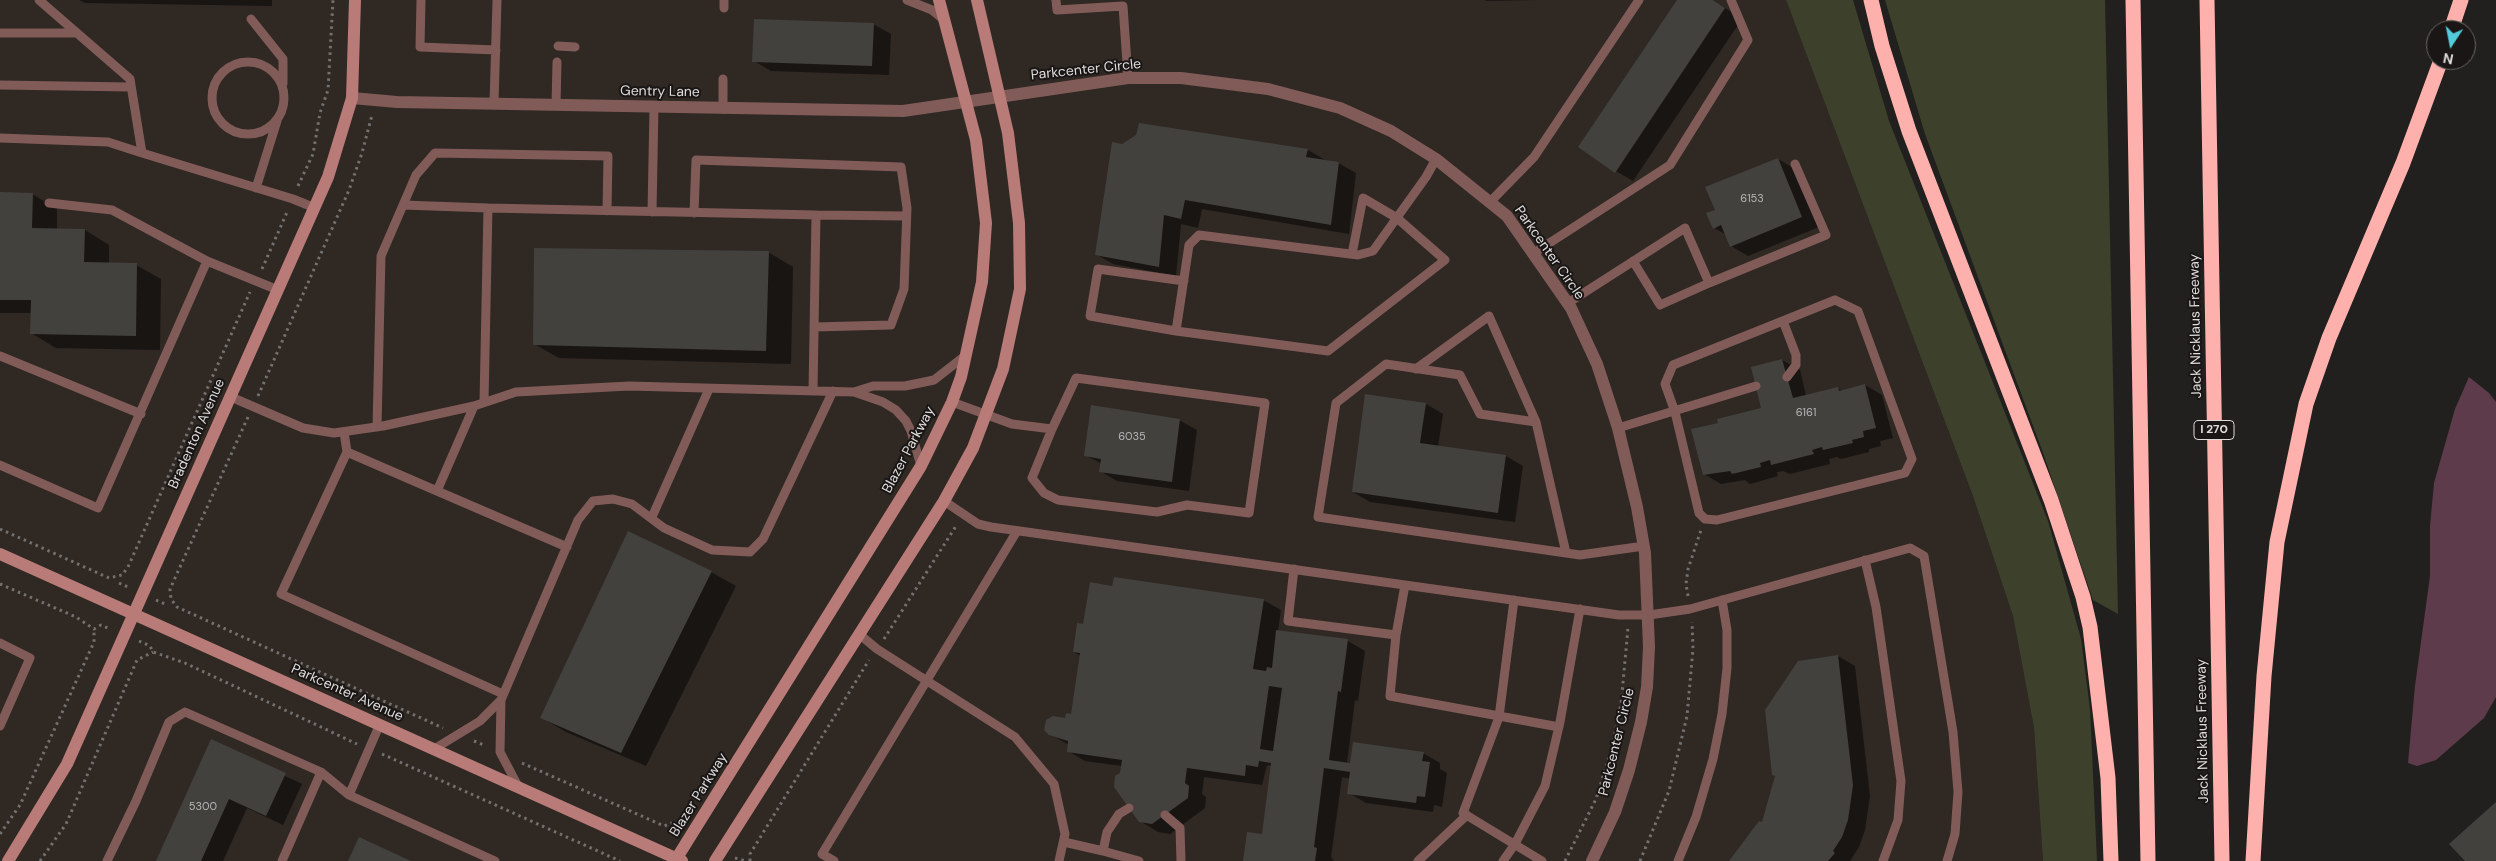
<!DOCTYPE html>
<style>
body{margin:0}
#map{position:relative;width:2496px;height:861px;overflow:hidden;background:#22201e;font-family:"DM Sans",sans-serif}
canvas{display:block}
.north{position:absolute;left:2426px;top:20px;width:50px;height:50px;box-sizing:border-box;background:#191615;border:1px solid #686665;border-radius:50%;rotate:191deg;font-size:14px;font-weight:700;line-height:20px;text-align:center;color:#dedddc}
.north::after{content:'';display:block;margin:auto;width:18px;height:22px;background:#53cbda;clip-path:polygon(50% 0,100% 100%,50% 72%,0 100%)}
</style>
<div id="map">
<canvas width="2496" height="861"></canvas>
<div class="north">N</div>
</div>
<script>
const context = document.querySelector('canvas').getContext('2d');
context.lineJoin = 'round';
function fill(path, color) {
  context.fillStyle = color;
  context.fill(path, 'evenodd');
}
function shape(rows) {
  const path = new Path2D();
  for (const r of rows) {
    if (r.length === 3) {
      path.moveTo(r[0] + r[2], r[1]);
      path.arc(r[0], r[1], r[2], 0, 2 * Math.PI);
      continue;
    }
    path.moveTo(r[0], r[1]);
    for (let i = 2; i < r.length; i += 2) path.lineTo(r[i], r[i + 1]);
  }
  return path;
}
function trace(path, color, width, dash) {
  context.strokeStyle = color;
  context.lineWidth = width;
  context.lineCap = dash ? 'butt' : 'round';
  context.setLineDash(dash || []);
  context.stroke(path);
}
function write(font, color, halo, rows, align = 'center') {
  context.font = font + ' "DM Sans",sans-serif';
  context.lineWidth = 4;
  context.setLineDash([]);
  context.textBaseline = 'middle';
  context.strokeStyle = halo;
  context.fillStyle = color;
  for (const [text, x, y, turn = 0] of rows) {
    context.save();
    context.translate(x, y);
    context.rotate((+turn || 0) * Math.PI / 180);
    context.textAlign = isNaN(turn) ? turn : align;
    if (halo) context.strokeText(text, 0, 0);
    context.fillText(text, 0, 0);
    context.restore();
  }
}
const built = shape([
 [0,0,1786,0,1973,496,2013,616,2034,728,2043,861,0,861]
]);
const green = shape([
 [1786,0,1853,0,1889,121,2048,521,2081,639,2090,709,2097,861,2043,861,2034,728,2013,616,1973,496],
 [1885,0,2105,0,2118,614,2093,600,2042,450,1925,134]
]);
const water = shape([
 [2469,377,2489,393,2496,402,2496,697,2484,718,2436,760,2417,766,2408,763,2415,686,2430,576,2430,526,2434,483,2455,409]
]);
const shadow = shape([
 [79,0,272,0,272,6,85,3],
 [1485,0,1538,0,1486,1],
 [1678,0,1713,0,1742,19,1633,181,1616,171],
 [873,24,891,34,889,75,771,71,754,61],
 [1140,125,1308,150,1325,160,1338,163,1356,173,1349,234,1202,209,1198,228,1181,224,1176,276,1113,264,1096,254,1122,146,1138,136],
 [1778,159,1795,169,1819,227,1748,256,1731,246,1727,235,1714,228,1716,210],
 [0,194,32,194,57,209,57,230,85,230,109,245,109,264,136,265,161,279,160,350,56,348,31,333,32,313,0,313],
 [768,252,793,267,791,364,559,358,534,344],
 [1782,360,1800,370,1806,396,1838,389,1842,391,1865,385,1882,395,1893,438,1880,441,1881,446,1869,449,1869,452,1841,459,1837,457,1829,459,1830,464,1790,474,1783,471,1777,472,1778,476,1750,484,1745,480,1721,484,1704,474,1719,424,1763,408],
 [1426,404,1443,414,1438,447,1506,456,1523,466,1515,522,1370,502,1353,492],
 [1179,420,1197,430,1189,491,1117,481,1100,471,1102,464,1085,455],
 [711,572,736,586,646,766,566,732,542,718],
 [1113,587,1263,600,1281,610,1278,631,1348,641,1365,651,1358,701,1355,700,1347,763,1423,753,1440,763,1440,769,1447,773,1442,807,1434,805,1433,812,1366,803,1349,793,1351,779,1342,777,1331,857,1334,861,1244,861,1263,836,1272,766,1267,765,1262,785,1204,777,1202,794,1206,797,1205,808,1170,834,1158,832,1140,821,1121,774,1122,766,1085,761,1068,751,1069,745,1050,734,1072,716,1081,656,1074,652,1084,626],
 [1838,656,1855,666,1870,796,1865,830,1859,847,1850,861,1731,861,1763,823],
 [212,741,302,784,283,825,247,808,223,861,157,861]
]);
const building = shape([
 [1677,0,1713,0,1725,8,1615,173,1578,147],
 [754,19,874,23,872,66,752,62],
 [1139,123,1308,149,1306,157,1339,162,1331,225,1185,200,1181,219,1164,215,1159,267,1095,255,1112,142,1122,144,1136,135],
 [1778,158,1802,217,1730,247,1721,225,1713,229,1706,213,1715,210,1705,187],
 [0,192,33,193,32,228,85,229,84,262,137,263,136,336,30,334,31,300,0,300],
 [534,248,769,251,766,351,533,345],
 [1782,359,1793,398,1838,387,1839,391,1865,384,1876,428,1863,431,1864,437,1852,440,1853,443,1823,450,1822,447,1812,450,1814,454,1771,465,1770,460,1760,463,1761,467,1732,474,1730,471,1703,475,1691,429,1718,423,1717,419,1761,408,1751,367],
 [1365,394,1426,403,1420,443,1506,455,1498,513,1352,492],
 [1091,405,1180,419,1172,482,1099,472,1101,459,1084,456],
 [628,531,712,571,621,753,540,718],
 [1114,577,1264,599,1253,669,1266,671,1267,667,1272,668,1276,630,1348,639,1341,692,1338,691,1329,760,1350,763,1353,742,1424,752,1422,761,1430,762,1425,797,1417,796,1416,803,1347,794,1350,772,1324,768,1314,847,1317,848,1315,861,1243,861,1247,832,1262,834,1271,763,1259,761,1258,767,1246,765,1245,776,1187,768,1185,783,1189,786,1188,798,1152,824,1139,822,1114,787,1115,776,1120,773,1122,760,1067,752,1068,741,1049,735,1044,730,1046,720,1053,716,1065,718,1066,713,1071,714,1080,653,1073,652,1077,623,1083,624,1090,582,1112,586],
 [1269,686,1282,688,1273,751,1260,749],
 [1838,655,1853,785,1848,820,1842,837,1833,851,1835,853,1828,861,1729,861,1759,821,1762,822,1775,776,1772,775,1765,710,1798,661],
 [211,739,286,773,266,816,229,799,201,861,156,861],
 [2496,802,2496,861,2465,861,2449,844],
 [359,837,411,861,348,861]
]);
const path = shape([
 [298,186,313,154,320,113,328,90,333,0],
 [262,269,288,210],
 [258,396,349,190,362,153,372,115],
 [248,417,170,589,171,599,177,607,443,728],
 [0,529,109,578,122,575,128,567,250,292],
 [119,583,130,588],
 [0,584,76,617,94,629,101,625,110,629],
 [1688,596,1686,584,1688,569,1701,530],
 [156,600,167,605],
 [884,639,956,526],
 [139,641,150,646,153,652,185,663,357,744],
 [474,741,486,746],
 [382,754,620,861],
 [522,763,664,826,672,823],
 [0,834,20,805,94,642,94,629],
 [735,858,746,861],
 [40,861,66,824,137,660,153,652],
 [750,861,750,854,869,660],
 [1565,861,1596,799,1612,748,1621,704,1628,628],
 [1640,861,1669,791,1687,716,1693,649,1692,622]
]);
const lane = shape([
 [39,0,130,79,142,153,293,199,315,208],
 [421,0,420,47,496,50],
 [907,0,932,10,944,20],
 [1056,0,1057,10,1123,6,1128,78],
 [724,8,724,0],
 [251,19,283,59,283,84],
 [0,33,77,33],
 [558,46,575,47],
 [248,98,36],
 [0,85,131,87],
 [494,104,497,0],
 [556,105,557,62],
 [723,109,723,79],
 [0,138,108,142,142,153],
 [256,188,277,121],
 [1490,202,1534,157,1639,0],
 [49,203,112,210,207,261,278,290],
 [403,205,488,208],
 [652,212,654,107],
 [694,213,696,160,901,167,907,208,904,289,891,325,814,327],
 [816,215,906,216],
 [1534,253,1670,165,1748,40,1731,0],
 [1633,261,1660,305,1709,283],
 [1184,281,1098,269,1090,316,1176,331,1328,351,1445,260,1397,218,1363,198,1352,254],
 [1835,300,1858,311,1912,459,1905,473,1717,520,1705,519,1699,513,1675,412,1665,384,1673,365,1835,300],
 [1568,303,1685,228,1709,283,1826,235,1795,164],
 [1783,321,1796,355,1796,365,1787,377],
 [1176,331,1189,245,1199,235,1358,255,1373,251,1426,177,1436,159],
 [0,356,141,414],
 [1416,369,1489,316,1536,422,1566,553],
 [854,392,873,386,905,386,934,380,966,355],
 [231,397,303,428,334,433,383,426,474,406,516,392,629,386,854,392,883,402,896,410,906,421,911,431,921,466],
 [484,402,488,208,816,215,813,391],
 [952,402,1012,424,1052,429,1076,378,1265,403,1249,513,1187,505,1157,512,1058,500,1044,493,1032,478,1052,429],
 [474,406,437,491,567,547],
 [1536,422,1480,414,1460,375,1386,364,1336,403,1318,517,1580,555,1644,546],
 [377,427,381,256,416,175,435,153,608,156,607,211],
 [1618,428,1756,386],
 [344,432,347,452,437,491],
 [347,452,281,594,503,694],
 [0,465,98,508,207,261],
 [944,501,978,524,991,527,1619,615,1649,615,1690,609,1910,548,1924,556,1953,732,1958,792,1955,834,1947,861],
 [652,517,709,389],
 [1865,560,1876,607,1901,781,1898,820,1883,861],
 [1294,569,1288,621,1396,635,1390,696,1559,727],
 [1514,600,1499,717,1463,813,1542,861],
 [859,634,877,649,1015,737,1054,784,1065,834,1059,861],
 [1396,635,1405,585],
 [0,643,30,658,0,726],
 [380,724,349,795,495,861],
 [434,749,480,721,501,700],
 [519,788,500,752,501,700,578,520,593,501,613,499,632,504,664,528,712,550,750,552,763,539,833,391],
 [1129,808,1119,814,1107,832,1103,851,1139,861],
 [1165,815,1180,828,1181,861],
 [1064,842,1103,851],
 [107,861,136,801,169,722,185,712,321,772,349,795],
 [282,861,321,772],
 [834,861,822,854,1017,531],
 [1418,861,1467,815],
 [1503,861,1515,844,1545,786,1560,722,1580,609],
 [1678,861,1696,817,1713,759,1722,714,1727,668,1727,630,1722,600]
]);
const street = shape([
 [352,98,397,102,903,111,1128,78,1181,78,1268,89,1340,108,1391,131,1436,159,1507,216,1571,308,1597,364,1618,428,1637,507,1645,553,1649,647,1647,687,1641,722,1629,770,1615,812,1592,861]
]);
const secondary = shape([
 [0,554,682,861],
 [8,861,67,764,328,177,352,98,355,0],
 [675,861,921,466,952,402,961,377,982,282,986,223,976,140,939,0],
 [715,861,944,501,973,448,1003,369,1020,289,1019,223,1008,133,977,0]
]);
const highway = shape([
 [1871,0,1882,46,1909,131,2051,500,2083,597,2090,627,2108,778,2111,861],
 [2133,0,2148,861],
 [2207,0,2222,861],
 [2451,30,2461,0],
 [2253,861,2264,676,2277,542,2306,404,2329,338,2403,163,2441,60]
]);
const numberNames = [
 ["6153",1752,199],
 ["6161",1806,413],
 ["6035",1132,437],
 ["5300",203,807]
];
const shields = [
 [2214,430,40]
];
const shieldNames = [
 ["I 270",2214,430]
];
const streetNames = [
 ["Parkcenter Circle",1086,70,-6],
 ["Gentry Lane",660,92,1],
 ["Parkcenter Circle",1549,253,55],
 ["Jack Nicklaus Freeway",2196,326,-91],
 ["Bradenton Avenue",197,434,-66],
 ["Blazer Parkway",909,450,-62],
 ["Parkcenter Avenue",347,693,24],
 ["Jack Nicklaus Freeway",2203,731,-91],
 ["Parkcenter Circle",1617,742,-76],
 ["Blazer Parkway",699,795,-58]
];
fill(built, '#2f2823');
fill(green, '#3d402b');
fill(water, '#5e3b4a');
fill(shadow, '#0007');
fill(building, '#42413e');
trace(path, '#737170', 3, [2.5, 4]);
trace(lane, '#815b58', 9);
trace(street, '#815b58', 12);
trace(secondary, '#b87b77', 12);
trace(highway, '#feb1ac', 15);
write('11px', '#b7b6b4', null, numberNames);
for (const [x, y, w] of shields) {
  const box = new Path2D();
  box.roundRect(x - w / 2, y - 9.5, w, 19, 4);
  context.fillStyle = '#191615';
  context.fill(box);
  trace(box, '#dedddc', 1);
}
write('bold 12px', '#dedddc', null, shieldNames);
write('14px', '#dedddc', '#191615', streetNames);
</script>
